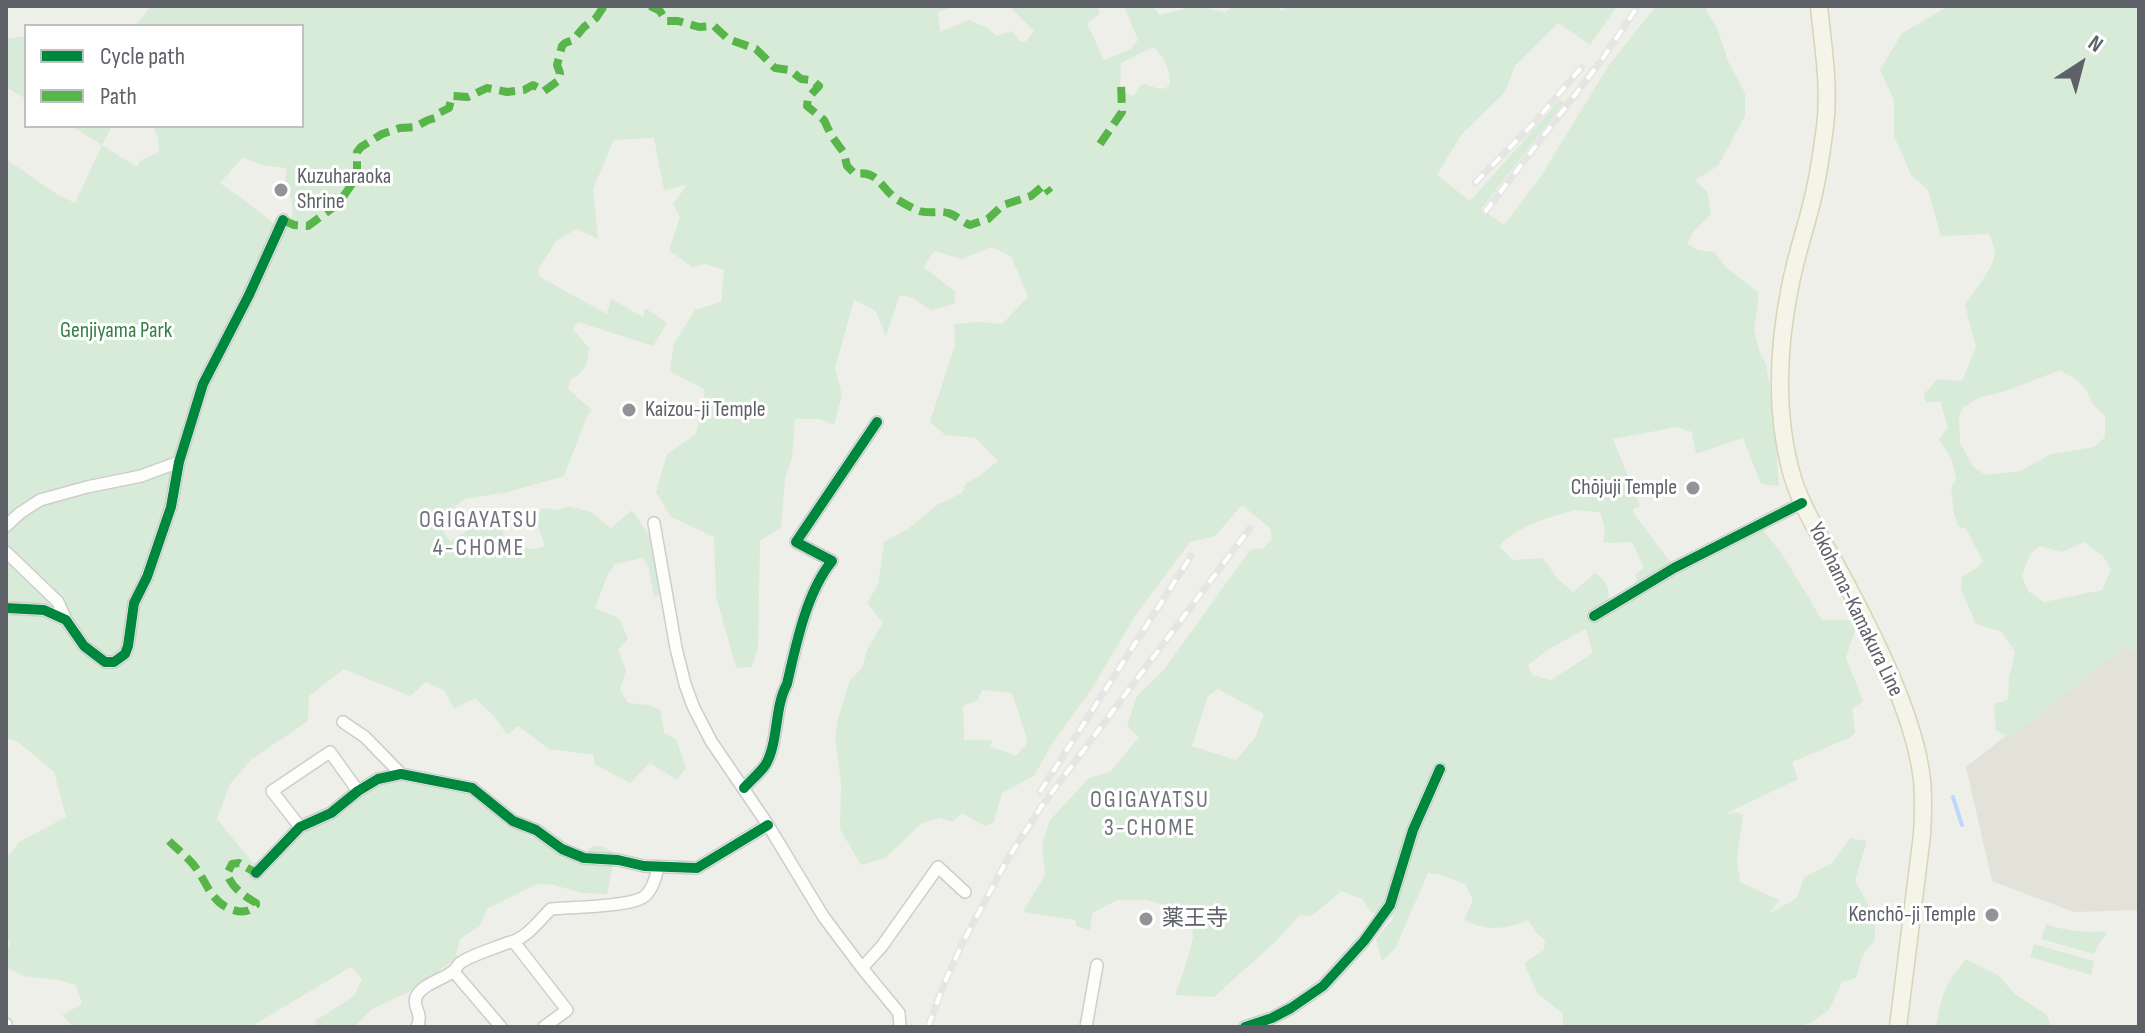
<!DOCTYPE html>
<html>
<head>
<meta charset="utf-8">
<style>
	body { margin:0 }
	#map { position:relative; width:2145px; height:1033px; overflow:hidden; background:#efefea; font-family:"Sofia Sans Condensed",sans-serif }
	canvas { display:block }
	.frame { position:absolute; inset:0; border:8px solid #5f6168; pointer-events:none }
	.legend { position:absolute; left:24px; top:24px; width:280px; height:104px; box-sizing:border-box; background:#fff; border:2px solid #bfc0c3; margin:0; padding:10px 14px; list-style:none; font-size:24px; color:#5f6168 }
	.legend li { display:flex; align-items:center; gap:16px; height:40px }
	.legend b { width:40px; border:2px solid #bfc0c3 }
	.north { position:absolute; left:2041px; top:24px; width:80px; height:80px; -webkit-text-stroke:6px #fff; paint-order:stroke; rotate:36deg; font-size:22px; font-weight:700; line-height:32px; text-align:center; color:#5f6168 }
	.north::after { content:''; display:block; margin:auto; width:28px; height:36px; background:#5f6168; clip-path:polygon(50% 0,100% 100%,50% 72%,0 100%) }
</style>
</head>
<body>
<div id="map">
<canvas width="2145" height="1033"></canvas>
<div class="frame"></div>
<ul class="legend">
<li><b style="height:10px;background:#00873e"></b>Cycle path</li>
<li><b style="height:10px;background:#58b549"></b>Path</li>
</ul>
<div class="north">N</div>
</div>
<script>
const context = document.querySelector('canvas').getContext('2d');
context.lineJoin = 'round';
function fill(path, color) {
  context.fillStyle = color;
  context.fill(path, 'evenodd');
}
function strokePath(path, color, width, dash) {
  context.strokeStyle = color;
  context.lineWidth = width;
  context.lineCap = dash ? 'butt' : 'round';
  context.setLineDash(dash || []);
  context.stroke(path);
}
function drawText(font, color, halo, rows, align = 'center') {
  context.font = font + ' "Sofia Sans Condensed","Noto Sans JP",sans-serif';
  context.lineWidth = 6;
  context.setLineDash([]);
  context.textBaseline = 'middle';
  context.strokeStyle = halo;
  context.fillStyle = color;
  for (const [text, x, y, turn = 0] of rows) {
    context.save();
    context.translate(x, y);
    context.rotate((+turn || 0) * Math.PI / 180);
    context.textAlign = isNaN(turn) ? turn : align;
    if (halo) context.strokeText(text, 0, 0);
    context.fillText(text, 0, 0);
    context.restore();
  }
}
fill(new Path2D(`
	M2123 644 2139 651V910L2074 912 1992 881 1966 767Z`), '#e2e2d9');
fill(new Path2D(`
	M151 6H957L938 12 940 32 969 20 988 28 997 36 1012 31 1021 42 1026 41 1034 31 1009 6H1097L1100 14 1087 23 1104 60 1131 49 1138 40 1124 6H1153L1159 15 1196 6 1225 12 1234 6H1278L1281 11 1289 6H1617L1590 45 1558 23 1515 66 1505 92 1461 135 1437 175 1470 201 1560 100 1564 103 1481 209 1504 225 1541 176 1609 65 1656 6H1704L1718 30 1728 61 1745 93V116L1718 166 1695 180 1707 191 1711 214 1694 231 1687 244 1698 250 1715 252 1726 267 1759 293 1754 330 1760 353 1766 364 1773 406 1779 486 1761 484 1743 438 1696 454 1692 432 1677 427 1613 439 1640 506 1633 509 1634 514 1668 559 1682 568 1762 529 1782 554 1822 620H1850L1855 630 1846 658 1863 701 1852 709 1855 733 1849 738 1792 762 1798 779 1723 815 1736 812 1743 815 1737 859 1740 882 1779 900 1769 914 1797 898 1804 877 1832 863 1850 838 1867 841 1855 880 1872 912 1875 927V939L1862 957 1856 978 1842 982 1829 1010 1811 1023 1792 1027H1563V1014L1537 993 1524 963 1544 950 1545 941 1536 932 1528 920C1506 930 1486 931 1464 920L1473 900 1465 884 1441 875 1428 873 1395 949 1382 961 1376 939 1394 917 1372 913 1362 899 1341 891 1312 916 1300 915 1275 942 1214 997 1175 995C1180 983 1191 950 1193 937 1193 927 1191 919 1186 911L1147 900H1117L1092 913 1090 930 1076 926 1075 920 1023 912 1045 875 1042 844 1050 820 1089 778 1110 772 1139 737 1127 726 1137 696 1163 671 1250 550 1264 548 1272 539 1270 528 1242 505 1215 536 1190 542 1135 616 1091 690 1052 744 1034 776 1002 793 994 822 985 826 962 813 952 822 940 818 922 823 885 858 861 865 840 829 841 783 835 737 838 719 850 680 862 668 867 650 883 623 867 603 878 585 884 542 908 529 937 505 962 493 966 483 978 477 998 461 976 438 945 435 930 422 955 345 954 324 980 322 1002 324 1028 297 1011 256 991 247 962 259 934 251 924 267 956 292 954 304 931 310 913 298 900 295 886 336 875 310 854 300 835 368 842 395 834 425 820 419H795L792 458 785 478 781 527 760 541 758 648 752 667 736 668 716 596 714 537 671 517 656 492 667 454 696 434 705 390 670 371 674 344 695 310 721 302 724 270 705 264 692 267 669 250 680 217 673 204 687 185 664 190 654 138 614 140 593 189 598 239 577 229 557 240 538 270 540 277 607 314 611 299 643 317 645 308 667 323 653 346 578 322 573 329 589 348C587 365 586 371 570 380L568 389 592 410 587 416 564 476 508 492 465 499 445 515 439 525 450 541 484 521 502 525 505 546 534 549 545 546 535 519 543 508 558 510 568 506 591 512 611 528 632 510 651 538 661 593 654 598 649 568 643 558 615 564 608 574 595 608 619 618 628 639 618 650 626 670 620 689 628 703 649 705 660 710 664 733 676 739 686 768 677 780 650 763 630 783 594 764V755L549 749 518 726 507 735 494 716 475 698 454 709 445 691 426 682 410 696 344 669 309 696 308 721 252 759 230 784 217 819 253 863 264 861 353 793 404 771 466 792 512 827 579 861 592 846H601L615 853 607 894 582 893 554 885 537 884 487 909 480 926 460 939 455 959 419 987 372 1009 354 1027H318L315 1021 354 996 362 979 351 967 250 1027H74L62 1015 82 1004 76 985 57 980 24 976 6 967V951L11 942 6 939V859L19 842 66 817 54 772 17 741 6 738V159L58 195 75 203 102 145 71 126H112L102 145 137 167 141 160 159 152 158 139 153 126H302V26H135ZM1153 47C1165 58 1169 68 1170 84 1163 93 1154 87 1145 84L1141 85 1134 96 1120 91 1121 63ZM243 157 261 165 286 168 285 189 291 197 293 214 283 231 247 202 220 183ZM1575 510 1600 512 1605 530 1603 542 1613 543 1632 542 1644 568 1635 574 1640 594 1608 610C1610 593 1610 582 1595 573L1573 592 1558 579 1543 558 1513 560 1499 546C1520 525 1547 518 1575 510ZM1586 629 1593 653 1551 680 1532 675 1528 665 1547 650ZM1218 689 1264 714 1255 738 1236 760 1192 746 1208 696ZM982 690 1012 693 1028 742 1016 756 989 746 993 740H964L963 706 978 700Z
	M1949 6H2139V653L2124 648 2023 728 2008 737 1996 730 1994 704 2008 700 2009 678 2015 652 2002 632 1976 624 1961 589 1962 577 1977 568 1983 561 1966 529 1958 526 1954 514 1951 487 1956 480 1952 460 1939 439 1948 428 1940 401 1926 403 1924 394 1938 379 1962 381 1976 347 1965 305C1973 292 1994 268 1995 253 1995 247 1991 240 1989 234L1941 236 1928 190 1911 175 1894 136V100L1880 70 1902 33ZM2060 370 2077 380 2087 391 2093 405 2105 416V437L2094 447 2051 454 2021 471 1985 475 1973 466 1960 443 1959 415 1964 407 1978 398 2006 391ZM2084 542 2103 556 2111 570 2102 590 2044 602 2028 591 2022 576 2030 554 2040 546 2062 552Z
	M26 36V99L6 87V39Z
	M2046 924C2065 931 2085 933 2105 931L2107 934 2101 941 2094 954 2041 939Z
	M2034 944 2094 961 2091 975 2030 957Z
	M1966 959 1998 975 2015 994 2047 1015 2051 1027H1936C1943 992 1943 987 1966 959Z`), '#d7ebd8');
strokePath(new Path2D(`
	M1953 797 1962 825`), '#bed6f9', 4);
const minor = new Path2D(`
	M654 523 676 648 685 684 693 706 711 741 768 825 823 916 862 968 899 1013 900 1027
	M6 526 20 513 40 500 87 487 141 476 179 462
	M6 552 58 602 66 620
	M6 608 44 610 66 620 84 646 105 662H114L125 654 128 646 134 603 147 577 171 507 179 462 203 384 249 295 283 220
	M1594 616 1674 568 1802 503
	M343 722 365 737 401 774
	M744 788C751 780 761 772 766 764 779 740 774 708 787 684 796 645 806 593 832 561L796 542 877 422
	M300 827 272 791 330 752 358 791
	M256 873 300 827 331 813 358 791 378 779 401 774 472 788 513 821 536 830 562 849 584 858 618 860 644 866 697 868 768 825
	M514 942 567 1010 544 1027
	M862 968 882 946 938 867 965 892
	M454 972 501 1027
	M6 1027V1024
	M417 1027C424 1013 412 1008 416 997 422 984 442 980 452 972 456 970 457 966 460 963 469 956 495 948 507 943 526 940 538 921 551 909 571 907 632 907 645 896 653 889 656 877 658 867
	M1086 1027 1097 965
	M1245 1027 1272 1018 1291 1008 1323 986 1364 941 1390 905 1413 830 1440 769`);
const primary = new Path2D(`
	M1819 6C1823 46 1830 87 1825 127 1822 149 1819 172 1814 193 1807 225 1796 255 1790 287 1778 347 1775 409 1790 468 1799 505 1822 538 1840 572 1871 630 1915 715 1922 780 1924 799 1923 817 1922 835L1898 1027`);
strokePath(minor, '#cccdcc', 14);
strokePath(primary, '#d7d4b7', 19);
strokePath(minor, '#fdfdfc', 11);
strokePath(primary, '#f4f4e9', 16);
const rail = new Path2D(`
	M1475 183 1534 123 1581 68
	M1485 212 1601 61 1638 6
	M1040 792 1191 556
	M928 1027 944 984 963 942 1007 860 1041 807 1250 528`);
strokePath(rail, '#e5e5e4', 7);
strokePath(rail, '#fff', 4, [12]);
strokePath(new Path2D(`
	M650 6 660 11 666 21H678L699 27 714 26 728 39 756 49 775 68 790 70 801 79 812 80 819 86 808 98 807 106 824 120 831 135 844 153 847 166 855 174C877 170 880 186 895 198 901 202 910 207 917 210 926 215 938 210 948 213 956 215 962 222 970 225L988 219 1003 205 1031 196 1044 185 1050 193
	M1100 144 1122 112 1121 82
	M283 220 294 225 308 226 338 204 357 177V152L361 147 382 134 400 128 415 127 428 120 435 118 439 113 449 108 452 96 468 97 487 88 507 92 524 90 533 85 544 91 558 81 560 73 557 65 562 46 565 43 573 40 584 27 596 18 604 6
	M169 841C176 848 185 855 192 863 207 880 209 902 233 910 243 913 249 912 256 905V903C243 895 233 889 227 874L232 864 239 863 256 873`), '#58b549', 8, [16, 8]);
strokePath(new Path2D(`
	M6 608 44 610 66 620 84 646 105 662H114L125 654 128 646 134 603 147 577 171 507 179 462 203 384 249 295 283 220
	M1594 616 1674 568 1802 503
	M744 788C751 780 761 772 766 764 779 740 774 708 787 684 796 645 806 593 832 561L796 542 877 422
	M256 873 300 827 331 813 358 791 378 779 401 774 472 788 513 821 536 830 562 849 584 858 618 860 644 866 697 868 768 825
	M1245 1027 1272 1018 1291 1008 1323 986 1364 941 1390 905 1413 830 1440 769`), '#00873e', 10);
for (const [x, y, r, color] of [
	[281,190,8,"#919396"],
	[629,410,8,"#919396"],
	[1693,488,8,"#919396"],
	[1992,915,8,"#919396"],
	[1146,919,8,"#919396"]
]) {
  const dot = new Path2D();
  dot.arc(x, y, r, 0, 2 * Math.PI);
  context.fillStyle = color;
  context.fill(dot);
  strokePath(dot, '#fff', 3);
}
drawText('22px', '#5f6168', '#fff', [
	["Kuzuharaoka",297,177],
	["Shrine",297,202],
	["Kaizou-ji Temple",645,410],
	["Chōjuji Temple",1677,488,"right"],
	["Kenchō-ji Temple",1976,915,"right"],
	["薬王寺",1162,919]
], 'left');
drawText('22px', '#328243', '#fff', [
	["Genjiyama Park",116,331]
]);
drawText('22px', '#5f6168', '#fff', [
	["Yokohama-Kamakura Line",1855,610,64]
]);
context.letterSpacing = '2px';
drawText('24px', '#70737a', '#fff', [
	["OGIGAYATSU",479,521],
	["4-CHOME",479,549],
	["OGIGAYATSU",1150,801],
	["3-CHOME",1150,829]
]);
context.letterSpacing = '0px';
</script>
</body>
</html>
